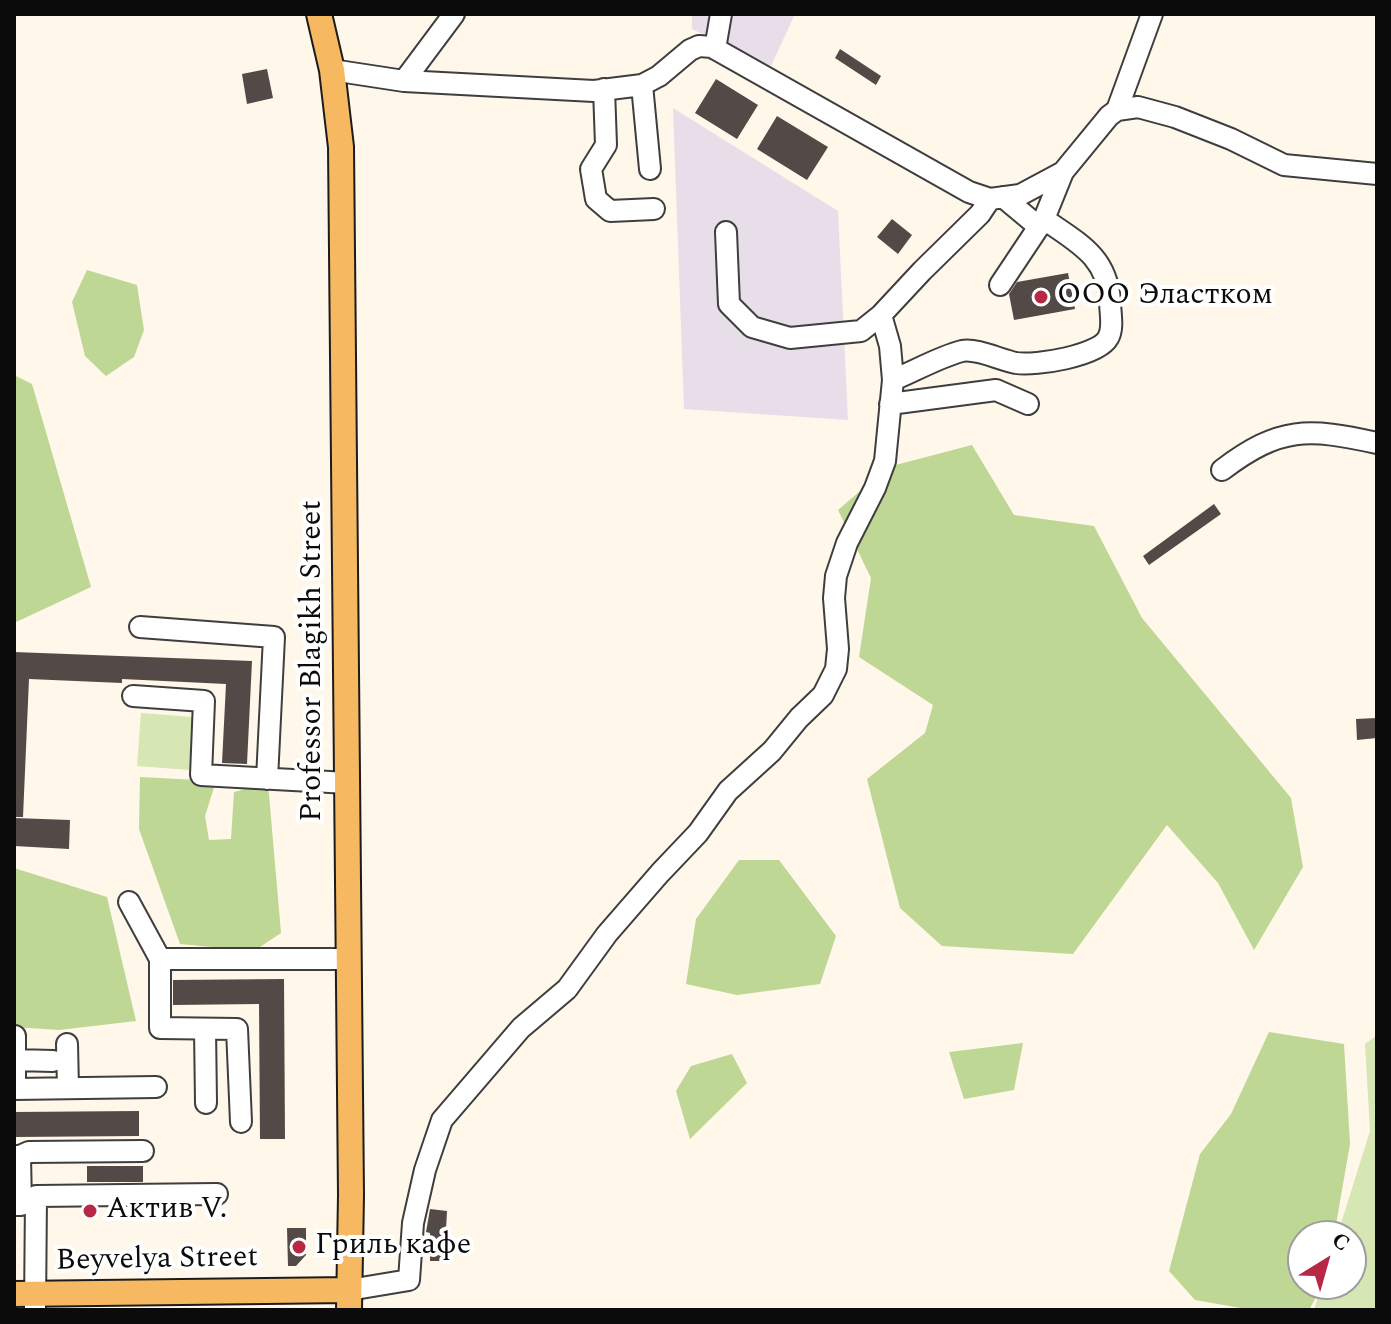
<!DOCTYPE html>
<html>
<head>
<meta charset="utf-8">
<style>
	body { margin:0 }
	#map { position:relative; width:1391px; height:1324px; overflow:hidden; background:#fff7e9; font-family:Spectral,serif }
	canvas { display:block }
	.frame { position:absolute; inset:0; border:16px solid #0b0b0b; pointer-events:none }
	.north { position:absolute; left:1287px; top:1220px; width:80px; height:80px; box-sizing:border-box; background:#fff; border:2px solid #9d9d9d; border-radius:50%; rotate:37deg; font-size:22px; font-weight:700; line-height:32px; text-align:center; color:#0b0b0b }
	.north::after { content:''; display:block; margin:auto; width:28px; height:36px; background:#b72746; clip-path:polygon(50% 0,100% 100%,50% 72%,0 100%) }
</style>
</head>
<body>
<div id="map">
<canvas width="1391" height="1324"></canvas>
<div class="frame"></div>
<div class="north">С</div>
</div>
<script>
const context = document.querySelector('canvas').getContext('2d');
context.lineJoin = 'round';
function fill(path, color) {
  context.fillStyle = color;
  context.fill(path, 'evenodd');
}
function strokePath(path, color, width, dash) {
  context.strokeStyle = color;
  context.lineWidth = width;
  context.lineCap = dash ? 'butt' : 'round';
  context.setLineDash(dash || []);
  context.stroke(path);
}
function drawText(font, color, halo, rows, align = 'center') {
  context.font = font + ' Spectral,serif';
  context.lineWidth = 8;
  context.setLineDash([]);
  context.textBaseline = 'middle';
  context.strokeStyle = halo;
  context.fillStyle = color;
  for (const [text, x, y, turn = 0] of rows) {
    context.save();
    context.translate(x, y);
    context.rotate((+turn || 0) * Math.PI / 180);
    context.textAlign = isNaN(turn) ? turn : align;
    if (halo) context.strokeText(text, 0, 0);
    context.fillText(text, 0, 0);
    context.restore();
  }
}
fill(new Path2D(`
	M692 14H795L771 66 692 29Z
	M673 108 838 211 848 420 684 409Z`), '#e7deea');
fill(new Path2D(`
	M141 713 193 717 189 770 137 766Z
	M1377 1035V1310H1314L1322 1284H1351V1236H1337L1370 1131 1365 1044Z`), '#d7e7b4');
fill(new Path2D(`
	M87 270 137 285 144 330 134 357 106 376 85 356 72 302Z
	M14 375 32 384 91 587 14 623Z
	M972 445 1014 515 1094 526 1142 618 1291 798 1303 867 1254 950 1218 883 1167 825 1073 954 942 946 900 908 867 779 925 733 933 705 859 657 871 578 838 510 888 467Z
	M140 777 216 781 205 816 209 840 231 839 234 792 268 783 281 933 254 951 180 944 139 829Z
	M739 860H779L836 936 820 984 737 995 686 984 696 919Z
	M14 868 107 897 136 1021 59 1030 14 1027Z
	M1269 1032 1344 1044 1350 1144 1334 1236H1303V1284H1323L1309 1310H1252L1195 1300 1169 1271 1200 1154 1231 1114Z
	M1023 1043 1014 1090 964 1099 949 1052Z
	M732 1054 747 1083 690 1139 676 1091 691 1066Z`), '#bed794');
fill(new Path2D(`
	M840 49 881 76 876 85 835 58Z
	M267 69 273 98 247 104 242 74Z
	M716 79 758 105 737 139 695 113Z
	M777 116 828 147 807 180 757 149Z
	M892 219 912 235 898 254 877 237Z
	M1068 273 1075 309 1014 320 1009 294 1017 282Z
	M1214 504 1221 514 1149 565 1143 556Z
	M14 652 252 661 247 764 222 763 226 684 122 679V683L29 679 23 817H14Z
	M1376 718 1377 738 1357 740 1356 719Z
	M14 818 70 820 69 849 14 846Z
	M284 979 285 1139H260L259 1004 173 1005V980Z
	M139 1111V1136L14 1137V1112Z
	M87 1166H143V1182H87Z
	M430 1209 447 1211 445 1249H447V1261H430V1233L426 1232Z
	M287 1228H306V1255L296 1266H288Z`), '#534a47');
const minor = new Path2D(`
	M715 49 721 14
	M332 70 404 81 594 91 642 85 659 76 690 50 699 46 712 47 969 192 990 199 1020 195 1063 172 1109 116 1117 110 1138 107 1175 117 1231 139 1284 165 1377 174
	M404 81 454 14
	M642 85 650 169
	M604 89 606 145 591 169 596 199 610 211 654 209
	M1117 110 1152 14
	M1003 197 1039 227
	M726 232 729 304 752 327 790 338 861 331 881 315 922 271 980 214 990 199
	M1000 285 1044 219 1063 172
	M893 380C915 371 939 357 962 351 977 348 1000 360 1016 363 1036 366 1098 356 1108 338 1114 328 1110 313 1110 301 1107 256 1078 243 1044 219
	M890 404 996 390 1028 404
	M1222 470C1280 426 1308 428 1377 443
	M140 627 274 637 267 779
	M133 696 204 701 201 775 348 783
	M129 902 160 959H349
	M160 959V1028L237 1029 241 1122
	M205 1029 206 1103
	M15 1036V1060
	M67 1044 68 1088
	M14 1089 156 1087
	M15 1089V1060L53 1061
	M14 1156H20L21 1205H14
	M20 1156 29 1152 143 1151
	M349 1290 409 1280 413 1223 425 1170 442 1120 521 1028 567 989 607 934 660 873 698 833 728 791 772 751 799 718 823 695 836 669 838 649 834 598 836 576 847 543 875 488 885 461 893 380 890 346 881 315
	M35 1310 36 1196 217 1194`);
const major = new Path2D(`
	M319 14 332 70 341 147 351 1195 349 1310
	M14 1294 349 1290`);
strokePath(minor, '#3e3e3e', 24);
strokePath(major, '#1c1c1c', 28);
strokePath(minor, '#fff', 20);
strokePath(major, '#f6b961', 24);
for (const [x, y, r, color] of [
	[1041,297,8,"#b72746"],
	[90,1211,8,"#b72746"],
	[299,1247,8,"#b72746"]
]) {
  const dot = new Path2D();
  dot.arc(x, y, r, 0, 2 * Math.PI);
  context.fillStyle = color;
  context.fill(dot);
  strokePath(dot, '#fff', 3);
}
drawText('30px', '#0b0b0b', '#fff', [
	["ООО Эластком",1057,297],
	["Актив V.",106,1211],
	["Гриль кафе",315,1247]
], 'left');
drawText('30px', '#0b0b0b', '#fff', [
	["Professor Blagikh Street",314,661,-90],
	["Beyvelya Street",157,1261,-1]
]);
</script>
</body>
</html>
